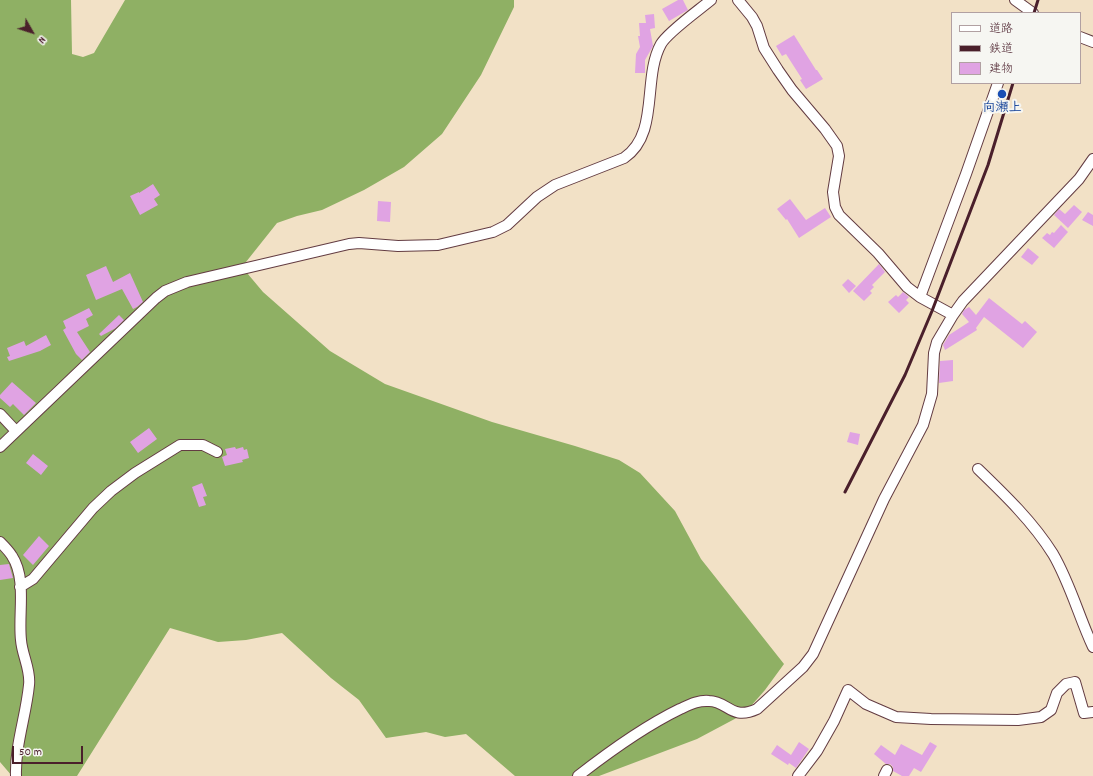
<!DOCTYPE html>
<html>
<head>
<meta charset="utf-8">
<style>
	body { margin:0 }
	#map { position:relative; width:1093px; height:776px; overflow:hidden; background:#f2e1c6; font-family:Dekko,"Klee One",sans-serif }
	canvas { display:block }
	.legend { position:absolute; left:951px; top:12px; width:130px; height:72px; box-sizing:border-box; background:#f6f6f2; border:1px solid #b1a0a2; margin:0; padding:5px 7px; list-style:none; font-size:12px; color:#4a1f2b }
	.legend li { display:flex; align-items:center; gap:8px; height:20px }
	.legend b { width:20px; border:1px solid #b1a0a2 }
	.north { position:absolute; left:12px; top:12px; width:40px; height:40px; -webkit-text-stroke:3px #f6f6f2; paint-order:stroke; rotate:129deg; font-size:11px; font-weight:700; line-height:16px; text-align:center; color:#4a1f2b }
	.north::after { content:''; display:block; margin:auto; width:14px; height:18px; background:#4a1f2b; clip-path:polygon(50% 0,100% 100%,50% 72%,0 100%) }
	.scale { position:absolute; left:12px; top:746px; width:71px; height:18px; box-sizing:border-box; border:2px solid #4a1f2b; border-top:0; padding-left:5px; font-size:12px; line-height:14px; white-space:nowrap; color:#4a1f2b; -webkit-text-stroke:3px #f6f6f2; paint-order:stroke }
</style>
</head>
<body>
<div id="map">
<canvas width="1093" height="776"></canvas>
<ul class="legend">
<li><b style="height:5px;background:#fff"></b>道路</li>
<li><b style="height:5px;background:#4a1f2b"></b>鉄道</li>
<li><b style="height:11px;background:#e0a3e3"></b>建物</li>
</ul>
<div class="north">N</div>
<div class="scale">50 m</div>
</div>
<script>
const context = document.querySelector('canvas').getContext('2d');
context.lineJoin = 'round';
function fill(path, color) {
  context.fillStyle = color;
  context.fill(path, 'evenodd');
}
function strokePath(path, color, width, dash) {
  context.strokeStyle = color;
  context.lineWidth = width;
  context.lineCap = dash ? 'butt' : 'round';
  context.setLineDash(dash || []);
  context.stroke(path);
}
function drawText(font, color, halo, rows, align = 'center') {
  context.font = font + ' Dekko,"Klee One",sans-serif';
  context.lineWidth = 4;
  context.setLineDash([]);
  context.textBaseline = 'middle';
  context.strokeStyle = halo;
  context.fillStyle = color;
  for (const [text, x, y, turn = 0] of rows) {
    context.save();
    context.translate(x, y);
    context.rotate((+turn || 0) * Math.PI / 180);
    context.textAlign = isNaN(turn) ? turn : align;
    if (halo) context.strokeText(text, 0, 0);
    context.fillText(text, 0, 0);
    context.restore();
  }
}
fill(new Path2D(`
	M0 0H71L72 54 83 57 94 53 125 0H514V7L481 75 442 134 404 167 364 190 322 210 297 216 277 223 242 267 263 292 330 351 385 384 492 422 575 446 619 460 640 473 675 511 701 559 784 664 765 690 744 714 697 739 599 776H515L466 734 445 737 426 732 386 738 359 700 331 678 282 633 246 640 218 642 170 628 77 776H12L0 762Z`), '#8fb064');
fill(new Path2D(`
	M678 0H683L688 10 669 21 662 9Z
	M654 14 655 28 650 29 653 46 645 60V73H635L636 54 640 47 638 36H640L639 23H646L645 15Z
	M794 35 816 70H817L823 79 806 89 800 80 802 79 786 54 782 56 776 46Z
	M153 184 160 195 154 199 158 205 140 215 130 196 139 192V193Z
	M790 199 806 220 825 208 831 217 799 238 787 219 786 220 777 209Z
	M378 201 391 202 390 222 377 221Z
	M1074 205 1082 212 1068 228 1054 215 1059 209 1065 214Z
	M1088 212 1093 215V226L1082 220Z
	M1061 225 1068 232 1054 248 1042 238 1047 233 1050 235 1052 232 1054 233Z
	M1028 248 1039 257 1032 265 1021 257Z
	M879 264 885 272 872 285 874 287 870 291 872 293 864 301 853 291Z
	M106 266 113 282 130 273 143 302 137 307 133 309 122 289 96 300 86 275Z
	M848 279 856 286 849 293 842 285Z
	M903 292 909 297 906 300 909 303 899 313 888 302 896 295 898 297Z
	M989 298 1022 324 1025 321 1037 332 1023 348 984 317 976 328 977 330 945 350 943 345 949 335 969 322 962 314 964 310 969 307 976 315Z
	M89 308 93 315 86 319 89 326 77 332 90 352 82 360 76 354 63 330 66 328 63 321Z
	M119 315 124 320 116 328 101 336 99 334Z
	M46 335 51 345 40 351 9 361 7 357 10 356 7 348 24 341 26 346Z
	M953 360V381L939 383 940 361Z
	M12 382 36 403 24 415 13 404 10 407 0 398V395Z
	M149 428 157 439 138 453 130 442Z
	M850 432 860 434 858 445 847 442Z
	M235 447 236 449 243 447 244 450 247 449 249 458 242 460 243 462 225 466 222 457 227 455 225 449Z
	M33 454 48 466 41 475 26 463Z
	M202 483 207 496 203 497 206 505 199 507 192 487Z
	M39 536 49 546 33 565 23 555Z
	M9 564 13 578 0 580V565Z
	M799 742 809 749 796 768 789 763 788 765 771 754 777 745 791 755Z
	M930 742 937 746 921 772 914 768 909 776H902L893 771V767L890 764H886L874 754 881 745 895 755 901 744 922 755Z`), '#e0a3e3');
const street = new Path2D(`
	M738 0 752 17 757 26 764 48 778 70 792 90 825 129 837 146 839 156 833 192 835 207 839 215 878 253 907 287 920 297 953 315
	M1015 0 1033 13
	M1080 37 1093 42
	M920 297 966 174 998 83
	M0 414 16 431
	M0 447 156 298 165 291 187 282 349 244 359 243 398 246 438 245 493 232 507 225 537 197 555 185 624 158C660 134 642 78 661 44 668 32 699 10 711 0
	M978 469C1005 495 1033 522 1053 554 1070 583 1079 617 1093 647
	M0 542C4 546 9 551 12 556 27 579 18 614 21 640 22 655 31 670 29 685 26 716 15 745 16 776
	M20 587 33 579 93 508 111 491 135 473 180 445H203L217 452
	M578 776C610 751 643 727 680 709 689 705 698 700 709 701 728 701 731 721 757 709L803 667 813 654 884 499 923 425 932 394 934 353 937 342 953 315 963 301 1079 179 1093 159
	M798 776 817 751 834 721 848 690 866 704 896 717 931 719 1018 720 1041 717 1051 710 1057 693 1066 684 1075 682 1084 713 1093 712
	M884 776 887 770`);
strokePath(street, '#633c42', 12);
strokePath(street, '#fff', 10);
strokePath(new Path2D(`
	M1034 13 1038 0
	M845 492 905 375 932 311 988 165 1013 83`), '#4a1f2b', 3);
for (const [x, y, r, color] of [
	[1002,94,5,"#1a4fb4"]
]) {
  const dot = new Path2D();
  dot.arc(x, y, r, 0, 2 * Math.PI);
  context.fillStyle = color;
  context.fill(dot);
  strokePath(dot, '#f6f6f2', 1.5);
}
drawText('bold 13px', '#164399', '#f6f6f2', [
	["向瀬上",1002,109]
]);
</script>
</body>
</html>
